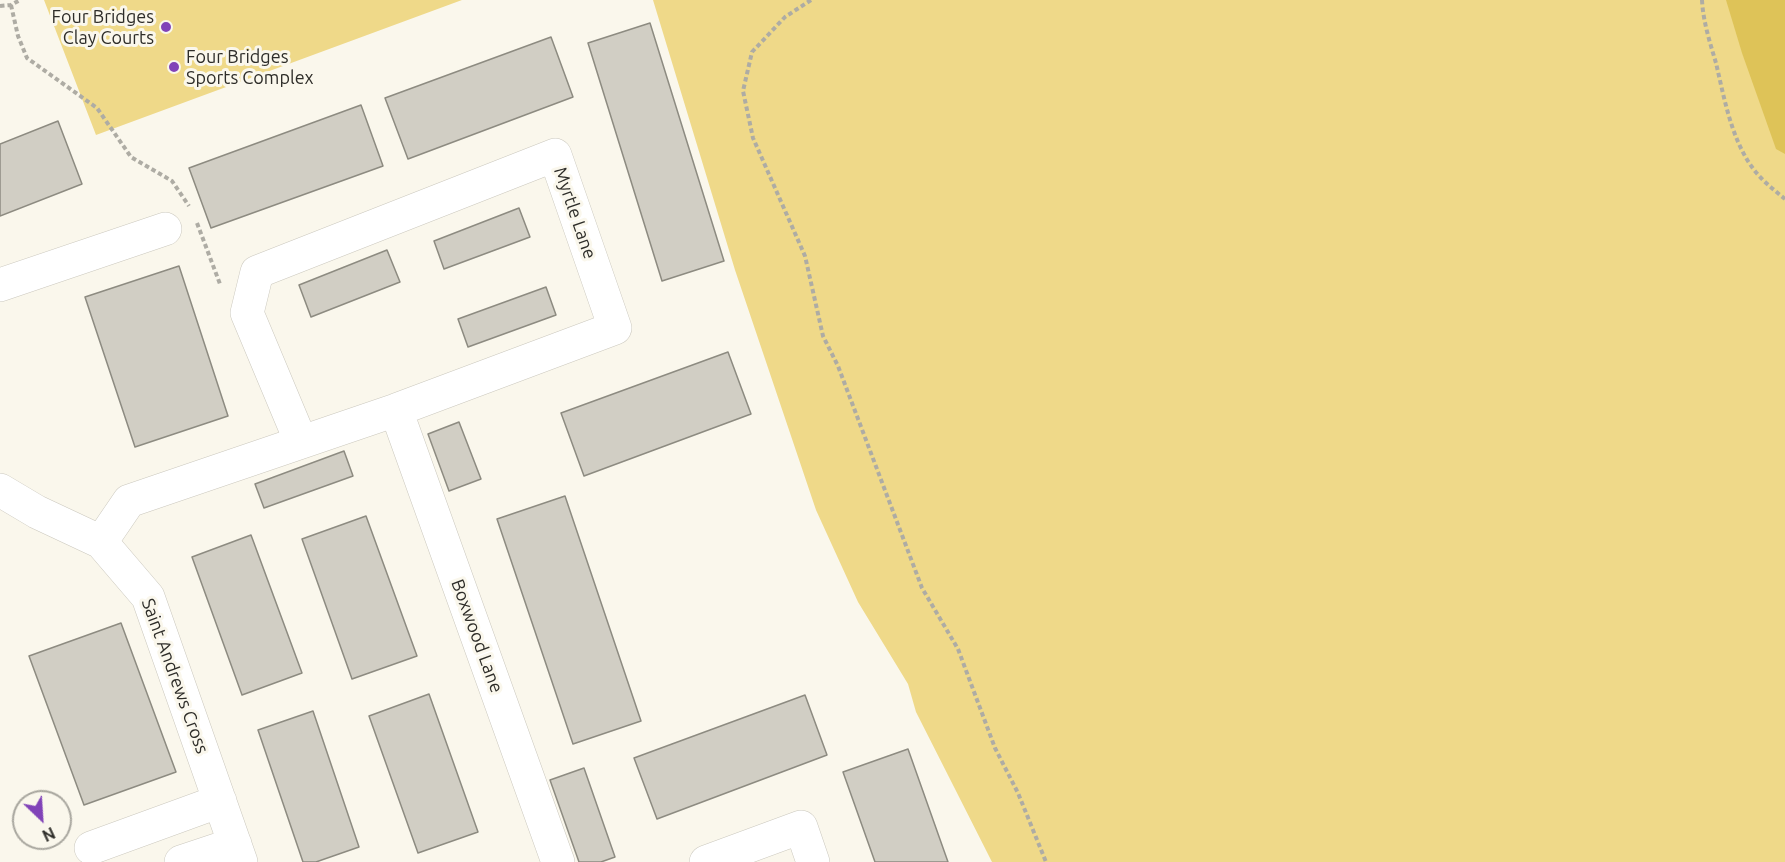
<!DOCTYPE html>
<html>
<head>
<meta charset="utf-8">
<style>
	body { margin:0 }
	#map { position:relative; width:1785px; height:862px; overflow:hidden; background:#faf7ec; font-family:Ubuntu,sans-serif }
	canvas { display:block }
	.north { position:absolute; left:12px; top:790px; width:60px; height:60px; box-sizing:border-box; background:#faf7ec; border:2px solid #a8a69e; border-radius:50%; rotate:155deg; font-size:16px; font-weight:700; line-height:24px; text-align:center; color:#2e2d29 }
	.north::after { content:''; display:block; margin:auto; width:21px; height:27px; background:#8143b8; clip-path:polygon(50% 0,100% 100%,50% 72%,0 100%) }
</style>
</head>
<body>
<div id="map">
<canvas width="1785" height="862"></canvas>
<div class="north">N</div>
</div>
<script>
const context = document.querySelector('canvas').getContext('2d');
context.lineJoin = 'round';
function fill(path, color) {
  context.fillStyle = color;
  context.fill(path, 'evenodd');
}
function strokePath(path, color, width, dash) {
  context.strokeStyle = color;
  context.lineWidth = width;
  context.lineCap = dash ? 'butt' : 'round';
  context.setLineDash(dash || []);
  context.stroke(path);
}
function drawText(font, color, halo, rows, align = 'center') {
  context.font = font + ' Ubuntu,sans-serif';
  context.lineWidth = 6;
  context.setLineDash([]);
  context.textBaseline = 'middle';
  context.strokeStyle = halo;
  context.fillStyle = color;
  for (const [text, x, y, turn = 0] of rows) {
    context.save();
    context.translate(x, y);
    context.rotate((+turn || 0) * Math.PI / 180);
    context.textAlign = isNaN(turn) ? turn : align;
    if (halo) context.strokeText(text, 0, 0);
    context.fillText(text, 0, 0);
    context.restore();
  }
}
fill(new Path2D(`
	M44 0H462L96 135Z
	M653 0H1785V862H992L916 712 908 684 858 602 816 510 735 270Z`), '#efd989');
fill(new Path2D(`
	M1726 0H1785V154L1776 149 1742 53Z`), '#dec358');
const building = new Path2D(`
	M650 23 724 261 662 281 588 43Z
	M551 37 573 97 408 159 385 98Z
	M361 105 383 166 211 228 189 168Z
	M58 121 82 184 0 216V144Z
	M519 208 530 237 444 269 434 241Z
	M387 250 400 282 311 317 299 285Z
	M179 266 228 416 135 447 85 297Z
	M546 287 556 315 468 347 458 319Z
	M728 352 751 414 584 476 561 413Z
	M459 422 481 479 449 491 428 434Z
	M344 451 353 476 264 508 255 484Z
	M565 496 641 721 573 744 497 519Z
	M366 516 417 656 352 679 302 539Z
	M251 535 302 673 242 695 192 557Z
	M121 623 176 772 84 805 29 656Z
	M429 694 478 832 418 853 369 716Z
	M805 695 827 755 657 819 634 758Z
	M313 711 359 847 316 862H303L258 730Z
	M908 749 948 862H875L843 772Z
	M584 768 615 857 601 862H579L550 780Z`);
fill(building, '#d1cec4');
strokePath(building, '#8d8b81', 1.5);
const minor = new Path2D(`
	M0 285 165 229
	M396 410 558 862
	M0 490 37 512 101 542 148 597 241 862
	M101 542 129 501 396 410 615 328 555 155 257 272 247 313 301 442
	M91 848 220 801
	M181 862 235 844
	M706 862 801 827 813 862`);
strokePath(minor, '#cbc8be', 34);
strokePath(new Path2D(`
	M811 0 785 17 752 52 743 91 753 138 805 256 823 336 838 366 922 588 958 649 995 748 1018 793 1046 862
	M1702 0C1703 21 1710 43 1716 63 1724 97 1731 138 1752 167 1761 180 1773 189 1785 199
	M11 5 18 36 27 58 97 108 131 157 172 181 189 206
	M0 6 11 5 20 0
	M197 223 220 284 222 285`), '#aeaca4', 4, [4.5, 3]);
strokePath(minor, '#fff', 33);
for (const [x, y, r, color] of [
	[166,27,6,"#8143b8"],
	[174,67,6,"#8143b8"]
]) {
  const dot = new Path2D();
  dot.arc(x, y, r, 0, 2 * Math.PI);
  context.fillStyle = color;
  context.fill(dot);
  strokePath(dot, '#faf7ec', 2);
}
drawText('18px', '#2e2d29', '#faf7ec', [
	["Four Bridges",154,17],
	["Clay Courts",154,38],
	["Four Bridges",186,57,"left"],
	["Sports Complex",186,78,"left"]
], 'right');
drawText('18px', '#2e2d29', '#faf7ec', [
	["Myrtle Lane",575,213,71],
	["Boxwood Lane",477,636,70],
	["Saint Andrews Cross",175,676,70]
]);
</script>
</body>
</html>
